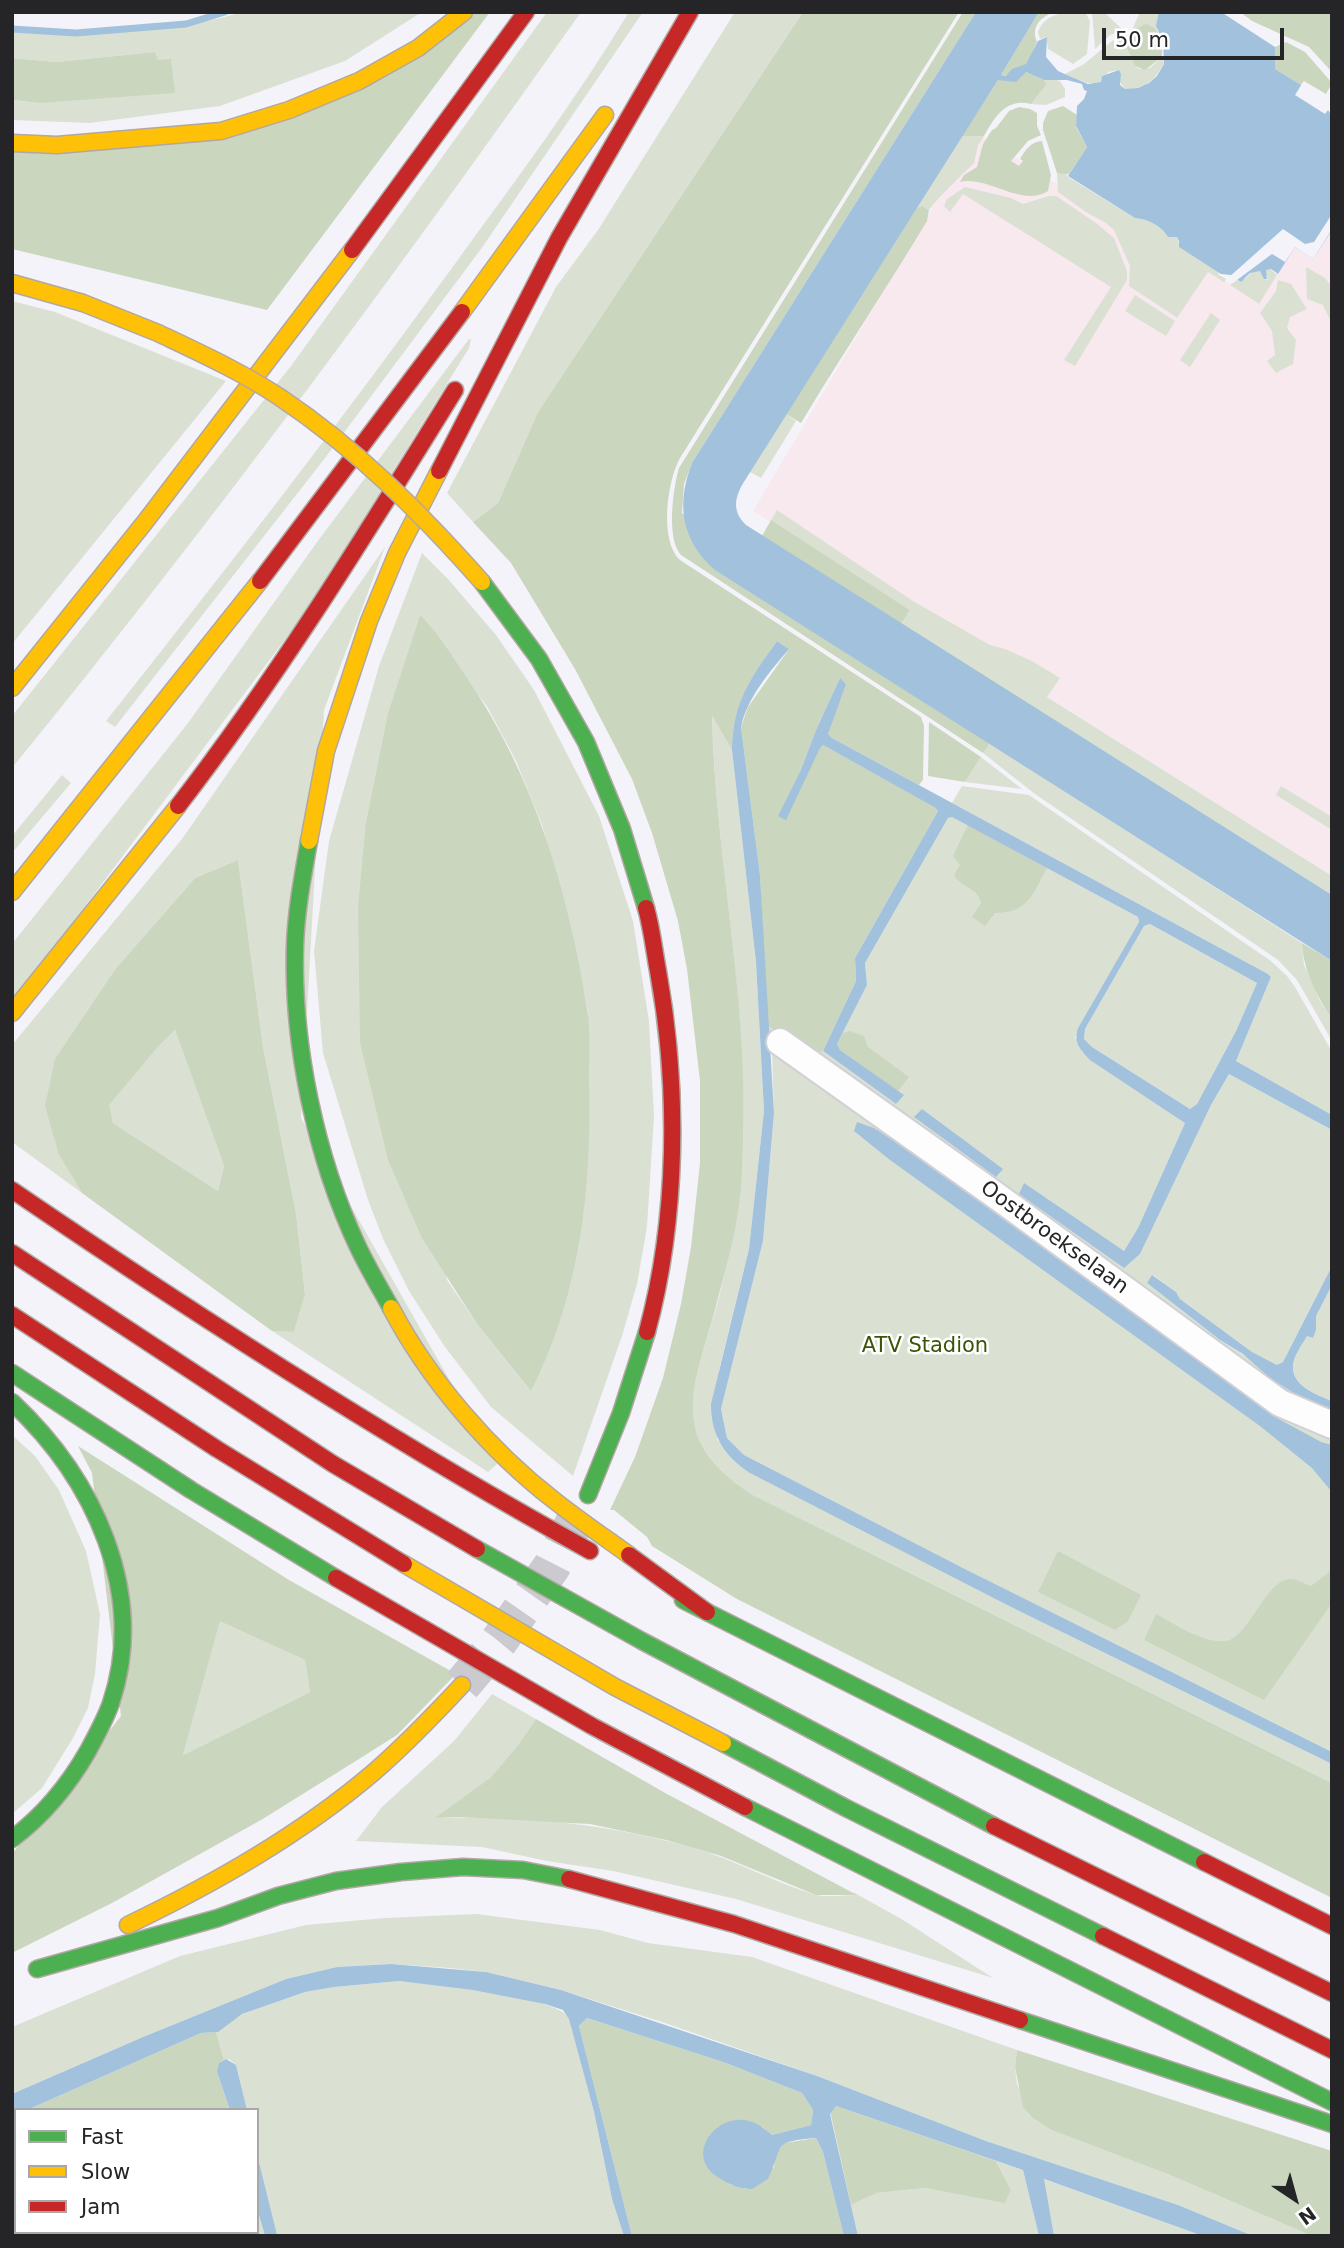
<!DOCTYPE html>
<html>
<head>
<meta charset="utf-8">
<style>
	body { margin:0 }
	#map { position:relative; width:1344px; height:2248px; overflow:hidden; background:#f4f3f9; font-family:"DejaVu Sans",sans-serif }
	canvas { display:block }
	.frame { position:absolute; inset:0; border:14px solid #252528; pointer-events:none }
	.legend { position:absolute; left:14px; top:2108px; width:245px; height:126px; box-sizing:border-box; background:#fff; border:2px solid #a8a8a9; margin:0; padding:9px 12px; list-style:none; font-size:21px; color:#252528 }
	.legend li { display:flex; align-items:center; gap:14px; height:35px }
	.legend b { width:35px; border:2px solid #a8a8a9 }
	.north { position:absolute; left:1260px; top:2164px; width:70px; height:70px; -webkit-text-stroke:5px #fff; paint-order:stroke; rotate:144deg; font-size:19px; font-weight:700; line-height:28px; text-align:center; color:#252528 }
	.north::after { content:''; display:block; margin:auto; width:24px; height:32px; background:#252528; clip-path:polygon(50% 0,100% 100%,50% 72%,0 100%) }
	.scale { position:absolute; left:1102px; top:28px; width:182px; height:32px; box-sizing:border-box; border:4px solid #252528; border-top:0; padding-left:9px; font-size:21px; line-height:24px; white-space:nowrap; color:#252528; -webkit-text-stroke:5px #fff; paint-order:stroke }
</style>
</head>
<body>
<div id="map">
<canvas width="1344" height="2248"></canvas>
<div class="frame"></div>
<ul class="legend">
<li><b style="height:9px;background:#4caf50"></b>Fast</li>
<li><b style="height:9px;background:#ffc107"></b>Slow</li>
<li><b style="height:9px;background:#c62828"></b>Jam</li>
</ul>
<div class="north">N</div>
<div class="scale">50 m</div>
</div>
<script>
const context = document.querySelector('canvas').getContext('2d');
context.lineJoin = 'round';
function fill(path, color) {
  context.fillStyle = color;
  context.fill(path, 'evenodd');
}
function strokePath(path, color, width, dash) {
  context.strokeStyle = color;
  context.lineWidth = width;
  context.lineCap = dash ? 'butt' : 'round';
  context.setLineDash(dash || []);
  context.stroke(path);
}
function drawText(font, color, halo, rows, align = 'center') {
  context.font = font + ' "DejaVu Sans",sans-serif';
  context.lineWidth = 5;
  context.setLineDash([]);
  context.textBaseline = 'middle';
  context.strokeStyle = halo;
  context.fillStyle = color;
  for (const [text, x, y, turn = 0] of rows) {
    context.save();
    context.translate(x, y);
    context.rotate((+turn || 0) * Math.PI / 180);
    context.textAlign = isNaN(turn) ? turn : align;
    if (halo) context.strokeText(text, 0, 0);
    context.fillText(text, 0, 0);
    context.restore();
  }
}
fill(new Path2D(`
	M981 136 1057 184 1211 271 1258 304 1295 247 1313 259 1332 230V876L753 511 936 202Z`), '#f8e9ef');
fill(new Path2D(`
	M243 12H422L345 61 220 106 90 123 12 120V100L39 103 158 60 155 52 56 62 12 58V32C88 33 169 34 243 12Z
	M547 12H581C399 270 212 523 12 768V716L291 366Z
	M629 12H643L481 249 325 458 115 727 106 721C226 570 344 417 457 261 516 180 577 98 629 12Z
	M735 12H803L538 412 498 503 473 522 447 493 556 287 598 230Z
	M1085 12 1090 21 1087 54 1073 64 1048 49 1046 37 1040 39 1038 32C1045 12 1067 12 1085 12Z
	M1092 12H1104L1123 30 1110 35 1095 49Z
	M1140 12H1159L1157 30 1150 25 1135 30 1125 44 1135 66 1139 69 1150 68 1162 57 1164 63C1155 81 1145 89 1125 89L1120 82 1121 74 1119 70 1108 72 1106 75H1103L1101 82C1086 86 1079 79 1065 74L1084 64 1112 41 1131 32Z
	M1053 79 1060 81 1065 89V97L1046 105 1031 104 1045 86 1044 80Z
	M962 136H984L978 145 974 163C958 179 943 192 929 210L922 206 917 208Z
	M1057 173H1066L1068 177 1135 218C1148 219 1162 225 1168 236L1177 237 1180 247 1218 271 1219 275 1226 279 1224 282 1208 272 1177 318 1173 315 1129 286 1130 266 1114 230 1106 223 1086 212 1058 192Z
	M965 187 1011 198 1023 204 1049 196H1056L1096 223 1114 238 1127 271V280L1075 366 1064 360 1111 287 963 194 950 212 944 206 947 199Z
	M1306 267 1325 278 1332 287V324L1323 305 1307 299Z
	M1269 268 1277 275 1259 304 1230 285 1236 280 1245 279 1252 272 1260 271 1266 280 1268 279 1265 271Z
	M1278 280 1291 284 1307 309 1290 317 1287 328 1296 340 1293 364 1276 373 1267 361 1275 355 1272 331 1260 313 1276 291Z
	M1135 295 1175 321 1166 336 1125 311Z
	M12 301 55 312 226 381 12 644Z
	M1211 313 1220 320 1190 367 1180 360Z
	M469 339H471L469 348 310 606 12 1004V944L188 723 320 538Z
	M786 414 796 421 761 478 750 472Z
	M777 510 913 601 990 645 1005 649 1032 661 1060 678 1047 697 1332 876V895L901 624 910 610 771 520Z
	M385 547 324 710 301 1118 497 1464 488 1472 272 1331 294 1332 305 1293 296 1213 263 1047 238 860 195 878 117 967 59 1155 82 1193 12 1142V1045L182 839Z
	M422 553 448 579 496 635 534 690 599 816 633 921 649 1021 654 1116 647 1227 637 1284 622 1336 573 1476 491 1407 445 1347 409 1291 384 1241 368 1200 323 1053 314 951 329 841 379 666ZM420 615 488 708 516 761 542 825 569 918 588 1012 531 1391 477 1324 447 1280 366 821 388 714Z
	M712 713 732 750 756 962 764 1111 749 1249 719 1370 717 1440 908 1553 1017 1610 1332 1764V1783L751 1494C711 1466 686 1441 694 1390 699 1359 711 1328 719 1297 732 1244 741 1196 743 1141 748 997 715 856 712 713Z
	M990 743 1302 943 1304 965 1319 999 1332 1019V1041L1297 980 1278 960 1035 794 983 753Z
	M981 757 1022 789 965 782Z
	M62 775 71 783 12 853V836Z
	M962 786 1029 795 1271 961 1287 976 1295 987 1332 1052V1115L1236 1061 1271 977 1268 974 952 803Z
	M1281 786 1332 817V830L1276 795Z
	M952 817 1138 917 1139 922 1078 1028 1075 1038 1185 1123 1138 1228 1124 1251 1099 1236 1123 1268 1140 1254 1211 1105 1229 1074 1332 1130V1266L1283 1362 1277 1365 1252 1352 1180 1299 1176 1292 1153 1275 1147 1283 1220 1340 1332 1411V1752L961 1567 744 1455 727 1438 721 1409 763 1241 774 1113 772 1051 767 1025 812 1057 823 1051 896 1104 903 1095 840 1050 837 1044 867 985 865 963 948 818Z
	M1150 924 1257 983 1236 1031 1197 1104 1190 1109 1092 1047 1084 1039 1085 1029 1144 926Z
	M175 1030 224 1166 218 1191 113 1123 108 1105 157 1048Z
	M1332 1285V1401C1316 1394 1287 1384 1294 1360 1297 1352 1303 1343 1307 1335L1313 1338 1316 1330V1316Z
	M12 1435 35 1456 59 1490 86 1551 100 1614 95 1674 88 1708 73 1738 42 1788 12 1814Z
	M220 1620 305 1660 310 1692 183 1755Z
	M492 1694 536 1719 518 1745 491 1777 436 1818C523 1815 611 1824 694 1848 735 1860 773 1882 813 1894 826 1898 843 1895 856 1895L853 1892 903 1920 993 1978 736 1899 613 1871 547 1861 482 1847 356 1841 382 1807 454 1741Z
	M476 1914 600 1930 648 1943 752 1957 1017 2050 1015 2067 1017 2084 1033 2118 1051 2130 1170 2175 1312 2236H1253L1178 2205 986 2141 817 2076 665 2023 561 1990 486 1972 449 1968 391 1964 337 1967 286 1979 143 2037 12 2094V2027L180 1956 306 1925 385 1918Z
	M399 1981C429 1985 556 1995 569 2018L594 2112 612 2199 624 2236H277L257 2154V2110H247L236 2065 229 2059 224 2060 216 2032 242 2014 305 1992 334 1987Z
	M996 2161 1023 2170 1039 2236H858L851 2205 877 2193 925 2188 1005 2202 1011 2190Z
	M1043 2179 1203 2236H1054Z
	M257 2208 265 2236H47L46 2232H257Z`), '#dae1d3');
fill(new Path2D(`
	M476 12H490L267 310 12 249V147L229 137Z
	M803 12H959L680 458C667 481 659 541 680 560L921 717 924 726 923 780 919 785 832 738 828 734 840 678 816 730 800 772 823 745 937 808 938 811 860 949 855 958 856 981 823 1051 812 1057 767 1025 760 875 741 727 748 707 789 649 777 641C752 676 732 705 732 750L712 715C715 857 749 998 743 1142 742 1163 742 1184 739 1205 735 1236 726 1268 718 1298 711 1328 699 1359 694 1390 687 1442 711 1466 751 1494L1332 1783V1898L737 1599 652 1546 647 1537 614 1510H610L635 1457 663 1378 681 1304 691 1247 700 1163V1081L687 969 678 921 652 833 632 779 575 669 511 563 473 522 498 503 538 412Z
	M963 12H976L692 463 684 484 682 513 841 649 990 743 983 753 681 555C666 539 673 488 679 468Z
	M1039 12H1053C1039 19 1031 27 1037 42 1033 49 1031 58 1026 64 1020 70 1012 69 1007 76L1001 75Z
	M1240 12H1327L1332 15V72L1309 47 1252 21Z
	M1145 24C1162 27 1163 43 1162 57L1145 70 1135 66 1125 44 1135 30Z
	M1286 42 1305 52 1332 83 1326 94 1304 81 1301 85 1275 69V47Z
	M155 52 158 60 171 59 175 93 39 103 12 100V58L56 62Z
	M1026 72 1044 80 1046 85 1031 104C1006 98 995 117 984 136H962L998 80 1021 75Z
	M1063 106 1077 115 1076 127 1087 147 1069 174 1057 173 1043 130V123L1048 111Z
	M1019 107 1030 109 1037 113V126L1041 135 1028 141 1011 161 1019 166 1023 161 1020 159C1025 150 1032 141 1042 141L1051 175 1048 191C1021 208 988 175 960 182L964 175 977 167 983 144 992 130 996 128 1009 111Z
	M922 206 929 210 927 221C886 289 842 355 801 423L786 414 917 208Z
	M771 520 910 610 901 624 762 536Z
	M420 615C439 634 452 656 467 678 534 776 569 893 587 1009 591 1031 589 1055 589 1078 592 1187 581 1292 531 1391L477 1324 422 1238 388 1160 360 1042 358 907 366 821 388 713Z
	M929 722 981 757 965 782 928 776Z
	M968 825 1047 868C1033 893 1029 913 995 913L985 926 972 917 981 903C978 887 961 888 954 875L960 865 953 856Z
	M238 860 263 1047 296 1213 305 1294 294 1332 272 1331 82 1193 59 1155 45 1106 55 1059 117 967 195 878ZM175 1030 224 1166 218 1191 113 1123 109 1105 157 1048Z
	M1302 943 1332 961V1019C1316 994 1304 973 1302 943Z
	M850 1031 864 1036 868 1047 909 1077 898 1091 840 1050 837 1044 843 1033Z
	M78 1446 289 1580 456 1674 397 1735 359 1759 261 1820 112 1903 12 1953V1854L121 1716 92 1473ZM220 1621 305 1660 310 1692 183 1755Z
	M1058 1551 1141 1595 1128 1621 1115 1630 1038 1592Z
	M1332 1570V1603L1264 1700 1144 1640 1156 1614C1175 1624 1204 1644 1226 1641 1250 1637 1266 1578 1291 1579 1297 1579 1305 1584 1311 1586Z
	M536 1719 667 1794 857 1895H816L721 1856 666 1840 590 1824 459 1817 435 1818 491 1777 518 1745Z
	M587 2018 726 2063 802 2093 813 2110 811 2125 772 2135 762 2127 729 2184 746 2189 774 2167 775 2155 784 2143 816 2138 823 2152 844 2236H632L579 2026Z
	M216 2032 224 2060 220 2062 217 2072 230 2110H27L201 2033Z
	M1017 2050 1332 2151V2236H1312L1170 2175 1051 2130 1033 2118 1023 2107 1015 2067Z
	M836 2106 996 2161 1011 2190 1005 2203 925 2188 877 2193 851 2205 830 2111Z`), '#cbd6be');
fill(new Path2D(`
	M976 12H1039L1001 75 1006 76 1012 69 1026 64 1038 41 1047 37 1046 57 1058 71 1088 84 1101 82 1102 76 1119 70 1121 74 1120 85 1125 89 1138 88 1149 83 1157 76 1164 64 1163 41 1156 26 1159 12H1221L1275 47V69L1332 104V230L1313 259 1295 247 1278 274 1271 269 1266 270 1267 279H1264L1260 271 1250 273 1241 282 1231 275 1221 274 1179 247V241L1177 237H1168C1162 226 1148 219 1135 218L1068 176 1087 147 1076 126 1077 106 1084 99 1087 91 1084 90 1082 84 1067 80H1044L1026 72 1016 82 998 80 742 485C734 500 733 512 746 525L1332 895V961L715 570C681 540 676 504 692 463Z
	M777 641 789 649C770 671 747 698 741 727L760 875 774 1113 763 1241 721 1409 727 1438 744 1455 961 1567 1332 1752V1764L1017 1610 750 1473C724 1456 711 1435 711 1404L749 1249 764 1111 756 962 732 750C732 704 751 677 777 641Z
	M840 678 846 684 828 734 832 738 1268 974 1271 977 1236 1061 1332 1115V1130L1229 1074 1211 1105 1140 1254 1124 1268 1019 1194 1024 1183 1124 1251 1138 1228 1185 1123 1090 1060C1080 1049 1073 1042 1078 1028L1139 922 1138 917 952 817 948 818 865 963 867 985 837 1044 840 1050 904 1095 896 1104 823 1051 856 981 855 958 938 811 936 808 823 745 819 750 786 820 778 816 800 772 816 730ZM1150 924 1257 983 1236 1031 1197 1104 1190 1109 1092 1047 1084 1039 1085 1029 1144 926Z
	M922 1109 1003 1169 996 1177 914 1117Z
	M857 1122 874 1128 899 1144 1071 1265 1277 1418 1321 1442 1332 1445V1492L1312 1468 1260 1426 890 1160 854 1131Z
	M1332 1266V1285L1316 1316V1330L1313 1338 1307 1336C1303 1343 1296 1353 1294 1360 1287 1384 1315 1394 1332 1401V1411L1312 1404 1271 1379 1243 1354 1220 1340 1147 1283 1152 1275 1176 1292 1180 1299 1252 1352 1277 1365 1283 1362Z
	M391 1964 486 1972 561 1990 817 2076 986 2141 1178 2205 1253 2236H1203L1044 2179 1054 2236H1039L1023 2170 836 2106 830 2114 858 2236H844L823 2152 816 2138C770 2142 785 2144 768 2179L752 2189C740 2189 730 2185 721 2179 682 2158 715 2112 749 2121 758 2123 766 2130 772 2135L811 2125 813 2110 802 2093 726 2063 587 2018 579 2026 632 2236H624L612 2199 594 2112 569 2019 563 2010 545 2004 473 1990 399 1981 334 1987 305 1992 242 2014 218 2032 201 2033 27 2110H16V2150L12 2134V2094L143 2037 286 1979 337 1967Z
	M226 2059 236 2065 247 2110H230L217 2072 219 2063Z
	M257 2154 276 2231 277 2236H265L257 2208Z`), '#a1c1dc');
fill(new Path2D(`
	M1303 82 1332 100V116L1328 110 1325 114 1295 95Z
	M1332 214V229L1313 259 1295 247 1285 262 1272 254 1233 283 1228 278 1283 229 1305 244 1314 242Z`), '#f4f3f9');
strokePath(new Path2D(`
	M12 29 76 33 186 24 225 12`), '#a1c1dc', 7);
strokePath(new Path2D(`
	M462 1685 499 1641 552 1566 582 1507`), '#cbcacf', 38, [38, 19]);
const street = new Path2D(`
	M780 1042 998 1197 1280 1403 1332 1425`);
const fast = new Path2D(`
	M482 582 539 659 586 742 622 829 646 908
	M309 841C303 875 296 911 295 946 292 1045 316 1158 358 1247 368 1268 380 1288 391 1308
	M12 1373 191 1490 336 1578
	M12 1402C93 1478 148 1592 111 1703 105 1720 96 1736 88 1751 68 1786 44 1815 12 1839
	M588 1495 621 1413 647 1332
	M477 1549 642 1641 994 1826
	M683 1600 1204 1862
	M723 1743 846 1808 1103 1936
	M745 1807 1332 2102
	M37 1969 218 1918 278 1896 336 1881 401 1872 463 1867 523 1870 569 1879
	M1020 2020 1332 2124`);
const slow = new Path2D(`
	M12 143 57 145 221 131 289 110 359 81 418 48 464 12
	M12 283 83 303 158 333
	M462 312 605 115
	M12 688 145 522 352 250
	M309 841 326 751 369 621 397 553 439 471
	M12 892 260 581
	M12 1013 178 806
	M391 1308C429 1380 490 1451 555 1501 579 1520 604 1537 629 1555
	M404 1564 615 1687 723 1743
	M128 1925C215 1883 300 1835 374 1772 405 1745 434 1715 462 1685`);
const jam = new Path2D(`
	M352 250 526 12
	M439 471 559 238 690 12
	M260 581 462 312
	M178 806C280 674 367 532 455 390
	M646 908C652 929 654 950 658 971 679 1087 678 1218 647 1332
	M12 1190C200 1318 391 1441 590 1551
	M12 1253 333 1464 477 1549
	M12 1315 217 1449 404 1564
	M629 1555 707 1612
	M336 1578 592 1726 745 1807
	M994 1826 1332 1993
	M1204 1862 1332 1926
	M569 1879 734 1924 1020 2020
	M1103 1936 1332 2050`);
strokePath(street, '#d1d0d5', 30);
strokePath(fast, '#b1a7a3', 19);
strokePath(slow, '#b1a7a3', 19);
strokePath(jam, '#b1a7a3', 19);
strokePath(street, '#fdfdfe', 26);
strokePath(fast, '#4caf50', 16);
strokePath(slow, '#ffc107', 16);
strokePath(jam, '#c62828', 16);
const slowBridge = new Path2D(`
	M158 333C200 353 242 372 281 398 357 449 422 514 482 582`);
strokePath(slowBridge, '#b1a7a3', 19, []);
strokePath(slowBridge, '#ffc107', 16);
drawText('21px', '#252528', '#fff', [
	["Oostbroekselaan",1054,1238,36]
]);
drawText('21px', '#3b5407', '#fff', [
	["ATV Stadion",925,1347]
]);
</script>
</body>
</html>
